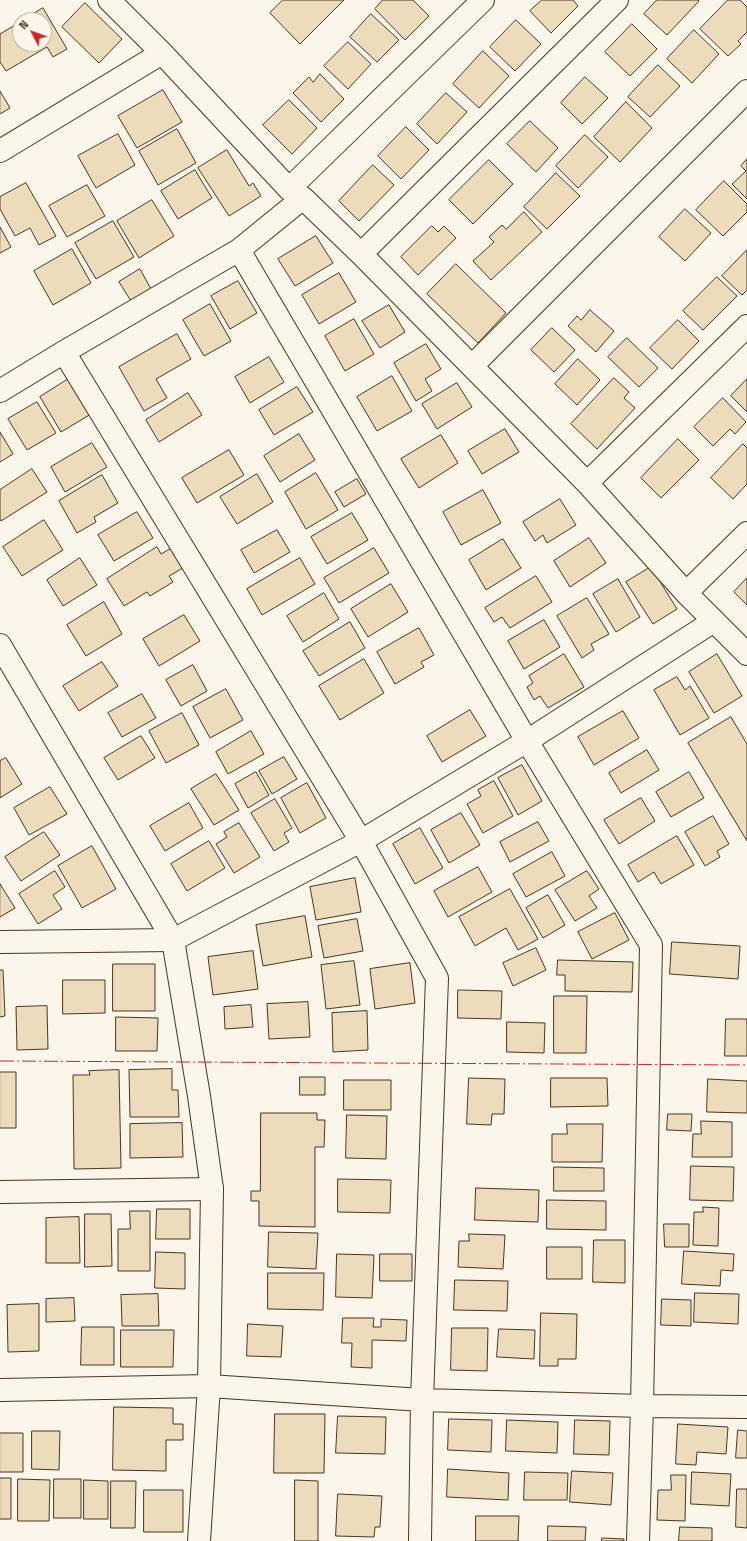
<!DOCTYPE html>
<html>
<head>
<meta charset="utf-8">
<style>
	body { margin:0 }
	#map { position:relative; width:747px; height:1541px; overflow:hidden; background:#fbf6e9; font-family:"Space Grotesk",sans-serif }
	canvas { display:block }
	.north { position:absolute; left:12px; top:12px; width:40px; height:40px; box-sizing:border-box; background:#fbf6e9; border:1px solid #b4a999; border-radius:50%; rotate:311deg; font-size:11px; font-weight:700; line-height:16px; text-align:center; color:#4a3520 }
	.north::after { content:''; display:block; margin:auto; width:14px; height:18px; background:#c62828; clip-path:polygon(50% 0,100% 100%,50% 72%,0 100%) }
</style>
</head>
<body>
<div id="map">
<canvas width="747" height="1541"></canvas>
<div class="north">N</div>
</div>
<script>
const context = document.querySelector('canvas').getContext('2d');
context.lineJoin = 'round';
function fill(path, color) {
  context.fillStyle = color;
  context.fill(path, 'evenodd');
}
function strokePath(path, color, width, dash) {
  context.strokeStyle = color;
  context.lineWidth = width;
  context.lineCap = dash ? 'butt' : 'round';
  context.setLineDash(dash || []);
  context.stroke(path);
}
const building = new Path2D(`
	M283 0H344L300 44 270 13Z
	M383 0H413L429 16 405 40 375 9Z
	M542 0H573L578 6 551 33 530 11Z
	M657 0H698L699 1 667 35 644 14Z
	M728 0H740L747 7V32L738 41 741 44 728 56 700 29Z
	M85 3 122 39 99 63 62 27Z
	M43 8 67 49 53 57 47 47 6 71 0 62V34L20 22V44H44V20H24Z
	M371 14 399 40 377 62 350 37Z
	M516 20 541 44 515 71 490 47Z
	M632 24 657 49 630 76 605 52Z
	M694 30 719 54 692 83 667 59Z
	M348 42 371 64 348 89 324 66Z
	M483 51 509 76 479 108 453 84Z
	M658 65 680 86 650 117 628 97Z
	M320 74 344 99 321 122 293 93 309 77 313 82Z
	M585 77 608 98 582 124 561 103Z
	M163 90 182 122 137 148 118 116Z
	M0 91 10 108 0 114Z
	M446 93 467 112 437 144 417 124Z
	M289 100 317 128 292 154 263 125Z
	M626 102 652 128 620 162 594 137Z
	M530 121 558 148 536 172 507 144Z
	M406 127 429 150 401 179 378 156Z
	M177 129 196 163 158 185 139 151Z
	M118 134 135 165 96 188 78 156Z
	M585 135 608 157 578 188 556 166Z
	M227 150 249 186 253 183 261 196 229 216 198 168Z
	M747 159V199L732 184 746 171 741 166Z
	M489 160 513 184 473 224 449 200Z
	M373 165 394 185 359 221 339 201Z
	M195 170 212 198 178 219 161 191Z
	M556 173 580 196 547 229 524 207Z
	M724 181 747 204V212L723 236 696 210Z
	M26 183 56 236 39 245 30 228 15 236 0 209V197Z
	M87 185 105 216 67 237 49 206Z
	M152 200 174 236 139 258 117 221Z
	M685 209 711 233 685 261 659 237Z
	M524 212 542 232 491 280 473 261 494 242 489 237 502 225 506 229Z
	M113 221 134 257 96 279 75 243Z
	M432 226 438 232 444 226 456 238 418 275 401 257Z
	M0 227 11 247 0 253Z
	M316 236 333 263 295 286 278 259Z
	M72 249 91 283 53 305 34 271Z
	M747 250V290L742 295 722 276Z
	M456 264 506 313 478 343 427 294Z
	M140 269 151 289 131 301 119 282Z
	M339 273 356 302 319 324 302 295Z
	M717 277 737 296 703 330 683 311Z
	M238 281 257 313 230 329 211 296Z
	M210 304 231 341 204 356 183 320Z
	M389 305 405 332 380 348 362 321Z
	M590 310 614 331 596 352 568 326 577 316 581 320Z
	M354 319 374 354 345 371 325 336Z
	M678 320 699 341 672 369 650 348Z
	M552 328 575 350 554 372 531 350Z
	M177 334 191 359 156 379 167 398 144 411 119 367Z
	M627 338 658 368 639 387 608 357Z
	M426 344 441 369 425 379 432 391 416 401 394 363Z
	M269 357 284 382 250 403 235 377Z
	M578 359 600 380 577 405 555 384Z
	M392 376 412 411 377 431 357 397Z
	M70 378 91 414 61 432 40 397Z
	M614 378 629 392 624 398 635 408 597 449 571 424Z
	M747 379V412L731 396Z
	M457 383 472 407 437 429 422 404Z
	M297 387 313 412 274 435 259 410Z
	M188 393 202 415 159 442 146 420Z
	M723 398 746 422 735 434 730 429 713 446 694 427Z
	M37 402 56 433 27 450 8 419Z
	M505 429 519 452 482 474 468 451Z
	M0 432 13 454 0 462Z
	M299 434 315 460 280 482 264 456Z
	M441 435 458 463 419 488 401 459Z
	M678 439 699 460 661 498 641 478Z
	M92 443 107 467 65 492 51 467Z
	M743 444 747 448V484L733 499 711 478Z
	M229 450 244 475 197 503 182 478Z
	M32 469 47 492 1 521 0 519V490Z
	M316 473 338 510 306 529 285 492Z
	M257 474 273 502 237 524 220 497Z
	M102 475 118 503 94 517 96 522 77 533 59 501Z
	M357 479 366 494 344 507 335 492Z
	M483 490 501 523 461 545 443 512Z
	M560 499 576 525 547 543 543 535 535 541 523 522Z
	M137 512 153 538 114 561 98 535Z
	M352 513 368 540 327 564 311 537Z
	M44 520 63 550 22 576 3 547Z
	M277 530 290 552 254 573 241 550Z
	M589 538 606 563 570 587 554 561Z
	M503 539 521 568 486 590 469 560Z
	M157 547 161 554 171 548 183 568 169 576 173 582 150 596 147 592 124 606 107 579Z
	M374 548 389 573 339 603 324 578Z
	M80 558 97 585 63 606 47 580Z
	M300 558 315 584 262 615 247 589Z
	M651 567 677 609 653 624 626 582Z
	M536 576 552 602 510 628 502 617 494 622 485 608Z
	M747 578V605L734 592Z
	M618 579 640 617 616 632 593 594Z
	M391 584 408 612 368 637 351 609Z
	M324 593 339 619 303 642 287 616Z
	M587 598 609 634 591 644 594 650 582 658 557 616Z
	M104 602 122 634 86 656 67 625Z
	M184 615 200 641 159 666 143 639Z
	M544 620 560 647 524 669 508 641Z
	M350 622 365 648 319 676 303 651Z
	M419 628 434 655 421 662 424 667 395 684 377 652Z
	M564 654 584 687 548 708 540 696 534 700 527 687 533 683 529 676Z
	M717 654 742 696 714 713 689 672Z
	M364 659 384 693 340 720 319 686Z
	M102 662 118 686 79 711 63 686Z
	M193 665 207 691 181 706 166 680Z
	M677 677 685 690 690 686 709 718 680 735 654 690Z
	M226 689 243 720 210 738 193 707Z
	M142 694 156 718 122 737 108 713Z
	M470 710 486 736 442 762 427 736Z
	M623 711 639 738 594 765 578 737Z
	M182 713 199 745 166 763 149 731Z
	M731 717 747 744V841L688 743Z
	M251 731 264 754 228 774 216 752Z
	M141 736 155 758 118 780 104 758Z
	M647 750 659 770 621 793 609 773Z
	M284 757 297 779 272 794 259 771Z
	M6 758 22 784 0 798V761Z
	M522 765 542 801 518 815 498 778Z
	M256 772 269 795 248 808 235 784Z
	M689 772 704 798 671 817 656 792Z
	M216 774 239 810 214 825 191 789Z
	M494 781 513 816 483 833 467 804 481 796 478 790Z
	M307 783 326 818 300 833 281 798Z
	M50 787 67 814 29 835 14 808Z
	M641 798 655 821 619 844 604 820Z
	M275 799 292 828 284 833 289 842 274 851 251 813Z
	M189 803 203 828 165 851 150 826Z
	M461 813 480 845 449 863 431 830Z
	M713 816 729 844 717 851 720 857 705 866 685 832Z
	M538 822 549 841 510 862 500 842Z
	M239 823 260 857 234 873 216 844 227 837 224 832Z
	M420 828 443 868 415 884 393 844Z
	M44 832 60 855 21 881 5 857Z
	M677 836 694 865 661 884 654 872 638 882 628 865Z
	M209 841 225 868 187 891 171 864Z
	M92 846 116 889 82 908 58 866Z
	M552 852 565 876 526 897 513 874Z
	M478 867 492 892 448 917 434 891Z
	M55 871 65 887 53 895 62 909 38 924 19 894Z
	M587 871 599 889 589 896 597 908 575 921 555 890Z
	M355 878 361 912 316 920 310 887Z
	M0 884 15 908 0 917Z
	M510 889 538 939 518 950 506 928 475 946 459 917Z
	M548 895 565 925 543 938 526 908Z
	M615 913 629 940 592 959 578 932Z
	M305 916 312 957 263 966 256 925Z
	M357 919 363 951 324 958 318 926Z
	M672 942 740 946 738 979 670 974Z
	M536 948 546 970 513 986 503 963Z
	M253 951 258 989 213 995 208 957Z
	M558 960 633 962 632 992 565 991V975H557Z
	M354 961 360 1005 326 1009 321 965Z
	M410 963 415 1003 375 1009 370 969Z
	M113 964H155V1011H113Z
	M0 970H3L5 1016 0 1017Z
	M63 980H105V1013L63 1014Z
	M458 990 502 991 501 1019 458 1018Z
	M554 996H587L586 1053H554Z
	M308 1002 310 1037 269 1039 267 1004Z
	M251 1005 253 1027 225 1029 224 1007Z
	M47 1006 48 1049 17 1050 16 1007Z
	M367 1011 368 1050 333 1052 332 1013Z
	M116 1017 158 1018 157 1051H116Z
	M726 1019H747V1056H725Z
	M507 1022 545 1023 544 1053 507 1052Z
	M172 1069V1090H178L179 1117H130L129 1070Z
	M119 1070 121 1168 74 1169 73 1075H90L89 1071Z
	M0 1072H16V1128H0Z
	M300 1077H325V1095H300Z
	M469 1078 505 1079 504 1114H492L491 1125 467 1124Z
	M551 1078H607L608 1106 551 1107Z
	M708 1079 747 1081V1113L707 1112Z
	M344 1080H391V1110H344Z
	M261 1113H317V1120H325L324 1147H315V1227L259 1226V1201H251V1191H260Z
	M668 1114H692L691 1131 667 1130Z
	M347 1115 387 1116 386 1159 346 1158Z
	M701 1121 732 1122V1157H692L693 1134H701Z
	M182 1123 183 1157 130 1158V1124Z
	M567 1124H603L602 1162H552V1134H567Z
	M691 1166 734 1167 733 1201 690 1200Z
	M554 1167 604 1168V1191H554Z
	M338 1179 391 1180 390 1213 338 1212Z
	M476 1188 539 1190 538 1222 475 1220Z
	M547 1200 606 1201V1230L547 1229Z
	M703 1207 719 1208 718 1246 693 1245 694 1212H703Z
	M157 1209H190V1239H156Z
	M130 1211H150V1271H118V1229H130Z
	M85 1214H111L112 1266 85 1267Z
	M79 1217 80 1263H46V1218Z
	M664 1224H689V1247H665Z
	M269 1232 318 1233 316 1269 268 1267Z
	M469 1234 505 1235 503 1269 458 1267 459 1241H469Z
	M594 1240H625V1283L593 1282Z
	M547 1247H582V1279H547Z
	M684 1251 734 1254 733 1271 721 1270 720 1286 682 1284Z
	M156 1252 185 1253V1289L155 1288Z
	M337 1254 374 1255 372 1298 336 1297Z
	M380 1254H412V1281H380Z
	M268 1273H324L323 1310 268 1309Z
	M455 1280 508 1281 507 1311 454 1310Z
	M695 1293 739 1294 738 1324 694 1322Z
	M158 1294 159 1326H122L121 1295Z
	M74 1298 75 1321 46 1322V1299Z
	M662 1299 691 1300V1326L661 1325Z
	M39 1304V1351L8 1352 7 1305Z
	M541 1313 577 1314 576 1359H558V1366H540Z
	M343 1318H374L373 1327H381V1319L407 1320 406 1341 372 1340V1368L351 1367 352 1343H342Z
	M248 1324 283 1326 281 1357 247 1356Z
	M82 1327H114V1365H81Z
	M452 1328H488L487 1371 451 1370Z
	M499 1329 535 1330 534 1359 497 1357Z
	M121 1330H174L173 1367H121Z
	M114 1407 173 1408V1424H183V1440H166V1471L113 1470Z
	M275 1414H325L324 1473H274Z
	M338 1416 386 1417 385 1454 336 1453Z
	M449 1419 492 1420 491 1452 448 1450Z
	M507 1420 558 1422 557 1453 506 1451Z
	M575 1420 610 1421 609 1455 574 1454Z
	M678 1424 728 1427 726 1454 697 1452 696 1465 676 1464Z
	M738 1430 747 1431V1458H736Z
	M32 1431H60L59 1470 32 1469Z
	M0 1433H23V1472H0Z
	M448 1469 509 1473 508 1500 447 1497Z
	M572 1471 613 1473 611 1505 570 1502Z
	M525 1472 568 1473 567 1500H524Z
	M692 1472 731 1474 729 1506 691 1504Z
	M671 1475H686L685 1521 657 1520 658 1490H671Z
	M0 1478H11V1519H0Z
	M18 1479 50 1480 49 1521H18Z
	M54 1479H81V1518H54Z
	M84 1480 108 1481V1519H84Z
	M295 1480 318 1481V1541H295Z
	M111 1481H136L135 1528H111Z
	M737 1489H747V1528L736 1527Z
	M144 1490H183V1532H144Z
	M338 1494 382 1496 380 1527H375L374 1537 336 1536Z
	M476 1516H519L518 1541H476Z
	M548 1526 586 1527 585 1541H548Z
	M680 1527 712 1528V1541H679Z
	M602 1538 624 1539V1541H602Z`);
fill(building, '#ecdcbc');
strokePath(building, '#4a3520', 1);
const minor = new Path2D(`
	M109 0 162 53 289 189 303 198 361 254 587 483 686 593 747 654
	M0 151 162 53
	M289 189 483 0
	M239 250 527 741 651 945 642 1406 638 1541
	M361 254 617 0
	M64 352 361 841 437 978 422 1400 420 1541
	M472 366 747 91
	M0 391 64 352 239 250 303 198
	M587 483 747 326
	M686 593 747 533
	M0 942 173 940 361 841 527 741 714 621
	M0 1192 212 1189
	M0 1390 209 1386 422 1400 642 1406 747 1407`);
const tertiary = new Path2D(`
	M0 645 173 940 199 1096 212 1189 209 1386 199 1541`);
strokePath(minor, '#4a3520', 24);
strokePath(tertiary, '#4a3520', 24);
strokePath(minor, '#fbf6e9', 22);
strokePath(tertiary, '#fbf6e9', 22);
strokePath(new Path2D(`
	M0 1061 747 1065`), '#c62828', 1, [14, 3, 2, 3]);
</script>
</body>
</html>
